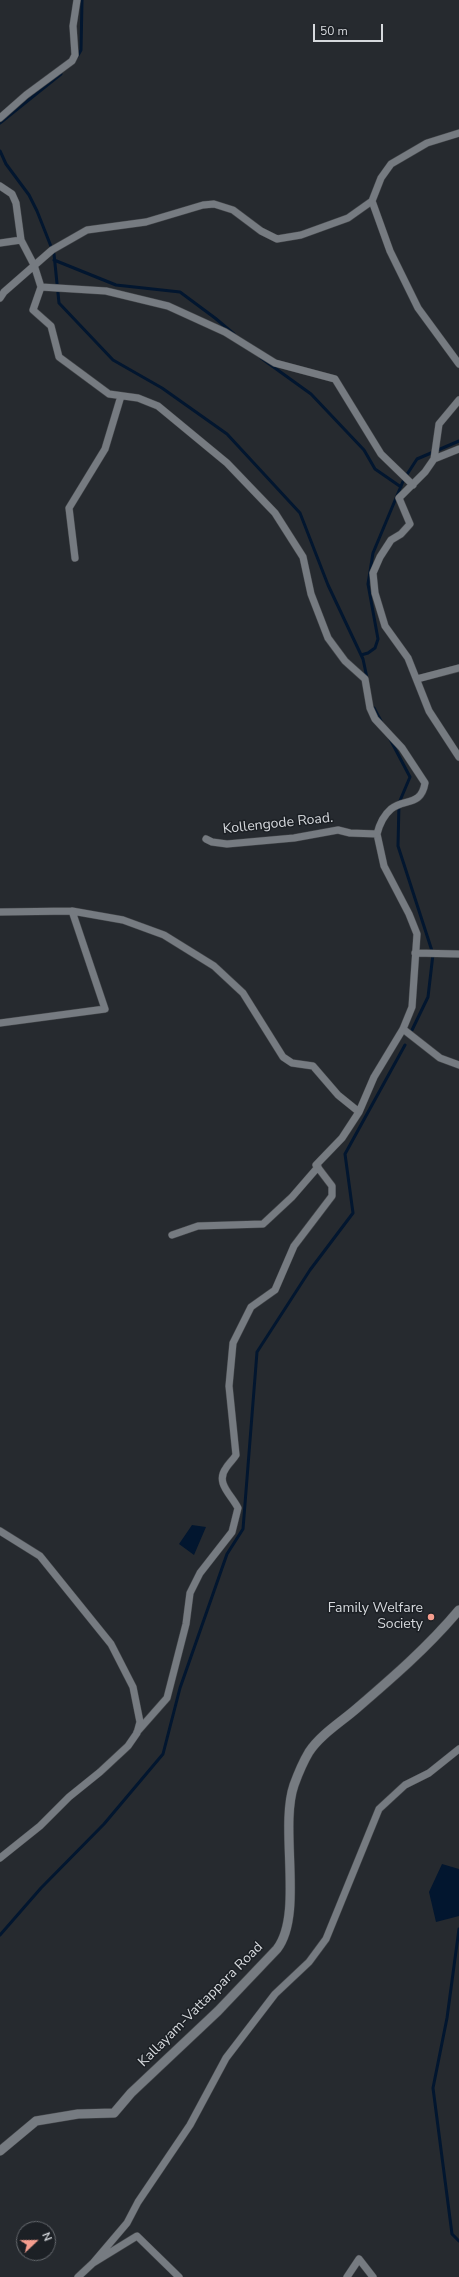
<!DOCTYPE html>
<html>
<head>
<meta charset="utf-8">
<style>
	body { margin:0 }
	#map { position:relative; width:459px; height:2277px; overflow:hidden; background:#262a2f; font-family:"Nunito Sans",sans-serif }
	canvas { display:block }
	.north { position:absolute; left:16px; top:2221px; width:40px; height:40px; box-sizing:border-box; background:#1c2025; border:1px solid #666a6f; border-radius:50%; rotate:68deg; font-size:11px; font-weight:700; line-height:16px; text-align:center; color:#d6d9dd }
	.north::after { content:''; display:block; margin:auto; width:14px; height:18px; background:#f59d8e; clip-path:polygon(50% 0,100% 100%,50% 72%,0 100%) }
	.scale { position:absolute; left:313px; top:24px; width:70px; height:18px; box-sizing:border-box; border:2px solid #d6d9dd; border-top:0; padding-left:5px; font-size:12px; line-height:14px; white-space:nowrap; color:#d6d9dd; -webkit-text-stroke:3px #1c2025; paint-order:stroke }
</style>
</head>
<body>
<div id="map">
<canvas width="459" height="2277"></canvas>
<div class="north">N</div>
<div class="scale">50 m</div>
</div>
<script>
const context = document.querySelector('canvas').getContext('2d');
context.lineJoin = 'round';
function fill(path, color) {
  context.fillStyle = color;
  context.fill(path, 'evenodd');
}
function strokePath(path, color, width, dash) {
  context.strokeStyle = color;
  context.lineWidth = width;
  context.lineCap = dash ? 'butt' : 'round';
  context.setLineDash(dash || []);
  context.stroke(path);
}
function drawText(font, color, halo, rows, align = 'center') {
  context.font = font + ' "Nunito Sans",sans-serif';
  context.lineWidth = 3;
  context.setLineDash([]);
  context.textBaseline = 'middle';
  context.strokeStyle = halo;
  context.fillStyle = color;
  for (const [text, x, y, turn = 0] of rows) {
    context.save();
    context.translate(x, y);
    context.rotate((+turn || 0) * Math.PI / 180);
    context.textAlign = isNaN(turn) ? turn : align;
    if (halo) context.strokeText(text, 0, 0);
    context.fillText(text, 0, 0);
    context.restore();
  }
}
fill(new Path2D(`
	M192 1525 206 1527 194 1555 179 1544Z
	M442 1864 459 1869V1916L436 1922 429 1892Z`), '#02162f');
strokePath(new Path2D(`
	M77 57 81 50 82 0
	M0 123 61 74
	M0 151 6 164 29 195 37 211 54 254 59 303 113 360 162 388 227 434 300 513 328 585 363 659 367 678
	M54 260 116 285 180 292 215 318 234 334
	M261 358 311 394 364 450 375 469 401 487
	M361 655 368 653 375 648 378 639 368 584 373 553 404 479 417 459 459 441
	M374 708 381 721
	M390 739 410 777 399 803 398 846 433 954 428 997 412 1030
	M459 1929 447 2018 433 2088 452 2234 459 2241
	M0 1935 41 1888 104 1824 163 1754 180 1688 227 1554 243 1529 257 1352 310 1270 353 1213 345 1154 405 1045`), '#02162f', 3);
const minor = new Path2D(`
	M0 118 26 95 72 61 75 55 73 26 77 0
	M0 186 12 194 16 203 21 240 34 265 41 287 33 310 51 326 59 357 109 394 138 398 158 406 227 463 275 513 303 557 311 594 328 638 345 661 365 679 370 708 375 719 402 748 425 783C421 807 404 798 391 809 384 815 379 826 377 834L384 866 409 914 417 934 412 1007 403 1029 374 1077 359 1112 342 1138 316 1165 332 1186V1196L294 1246 275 1290 251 1307 233 1343 229 1386 236 1455C233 1460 229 1463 226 1468 215 1483 231 1494 238 1508L232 1532 200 1573 190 1593 186 1624 167 1698 137 1732
	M372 201 390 251 418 308 459 364
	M0 243 21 240
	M41 287 106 291 168 306 225 332 275 363 335 379 381 454 413 485
	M0 298 4 292 52 250 87 230 146 222 203 205 214 204 233 210 261 231 277 239 301 235 348 218 372 201 381 178 391 164 427 143 459 133
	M459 449 434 459 425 472 399 498 410 524 401 534 391 540 380 557 373 573 375 593 385 626 408 658 429 711 459 757
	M434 459 439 424 459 400
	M75 558 69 508 105 449 121 396
	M417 679 459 668
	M206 839 212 842 227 844 294 838 338 830 350 833 377 834
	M72 911 123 920 164 935 214 966 243 993 283 1057 292 1063 313 1066 338 1095 359 1112
	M0 912 72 911 105 1009 0 1023
	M415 953 459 954
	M403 1029 440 1058 459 1065
	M172 1235 198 1226 263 1224 292 1197 318 1167
	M0 1531 40 1556 111 1644 133 1687 140 1722 137 1733 128 1746 100 1772 69 1797 40 1826 0 1858
	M93 2263 127 2223 138 2202 190 2125 226 2058 275 1994 309 1962 326 1939 379 1809 405 1785 429 1773 459 1749
	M78 2277 93 2263 137 2236 179 2277
	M347 2277 359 2259 373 2277`);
const tertiary = new Path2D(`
	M0 2151 36 2121 78 2114 114 2113 131 2093 218 2011 277 1949C304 1914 279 1828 294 1785 298 1774 303 1762 309 1752 320 1735 341 1722 356 1709 392 1678 428 1647 459 1610`);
strokePath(minor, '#43464a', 8);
strokePath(tertiary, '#43464a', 10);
strokePath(minor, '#767b81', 7);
strokePath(tertiary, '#767b81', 9);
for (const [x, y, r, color] of [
	[431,1617,4,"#f59d8e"]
]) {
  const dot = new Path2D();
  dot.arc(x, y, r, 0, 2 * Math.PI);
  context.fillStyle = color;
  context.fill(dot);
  strokePath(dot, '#1c2025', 1.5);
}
drawText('14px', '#d6d9dd', '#1c2025', [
	["Kollengode Road.",278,824,-6],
	["Kallayam-Vattappara Road",201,2005,-45]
]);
drawText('14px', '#d6d9dd', '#1c2025', [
	["Family Welfare",423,1609],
	["Society",423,1625]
], 'right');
</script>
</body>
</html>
